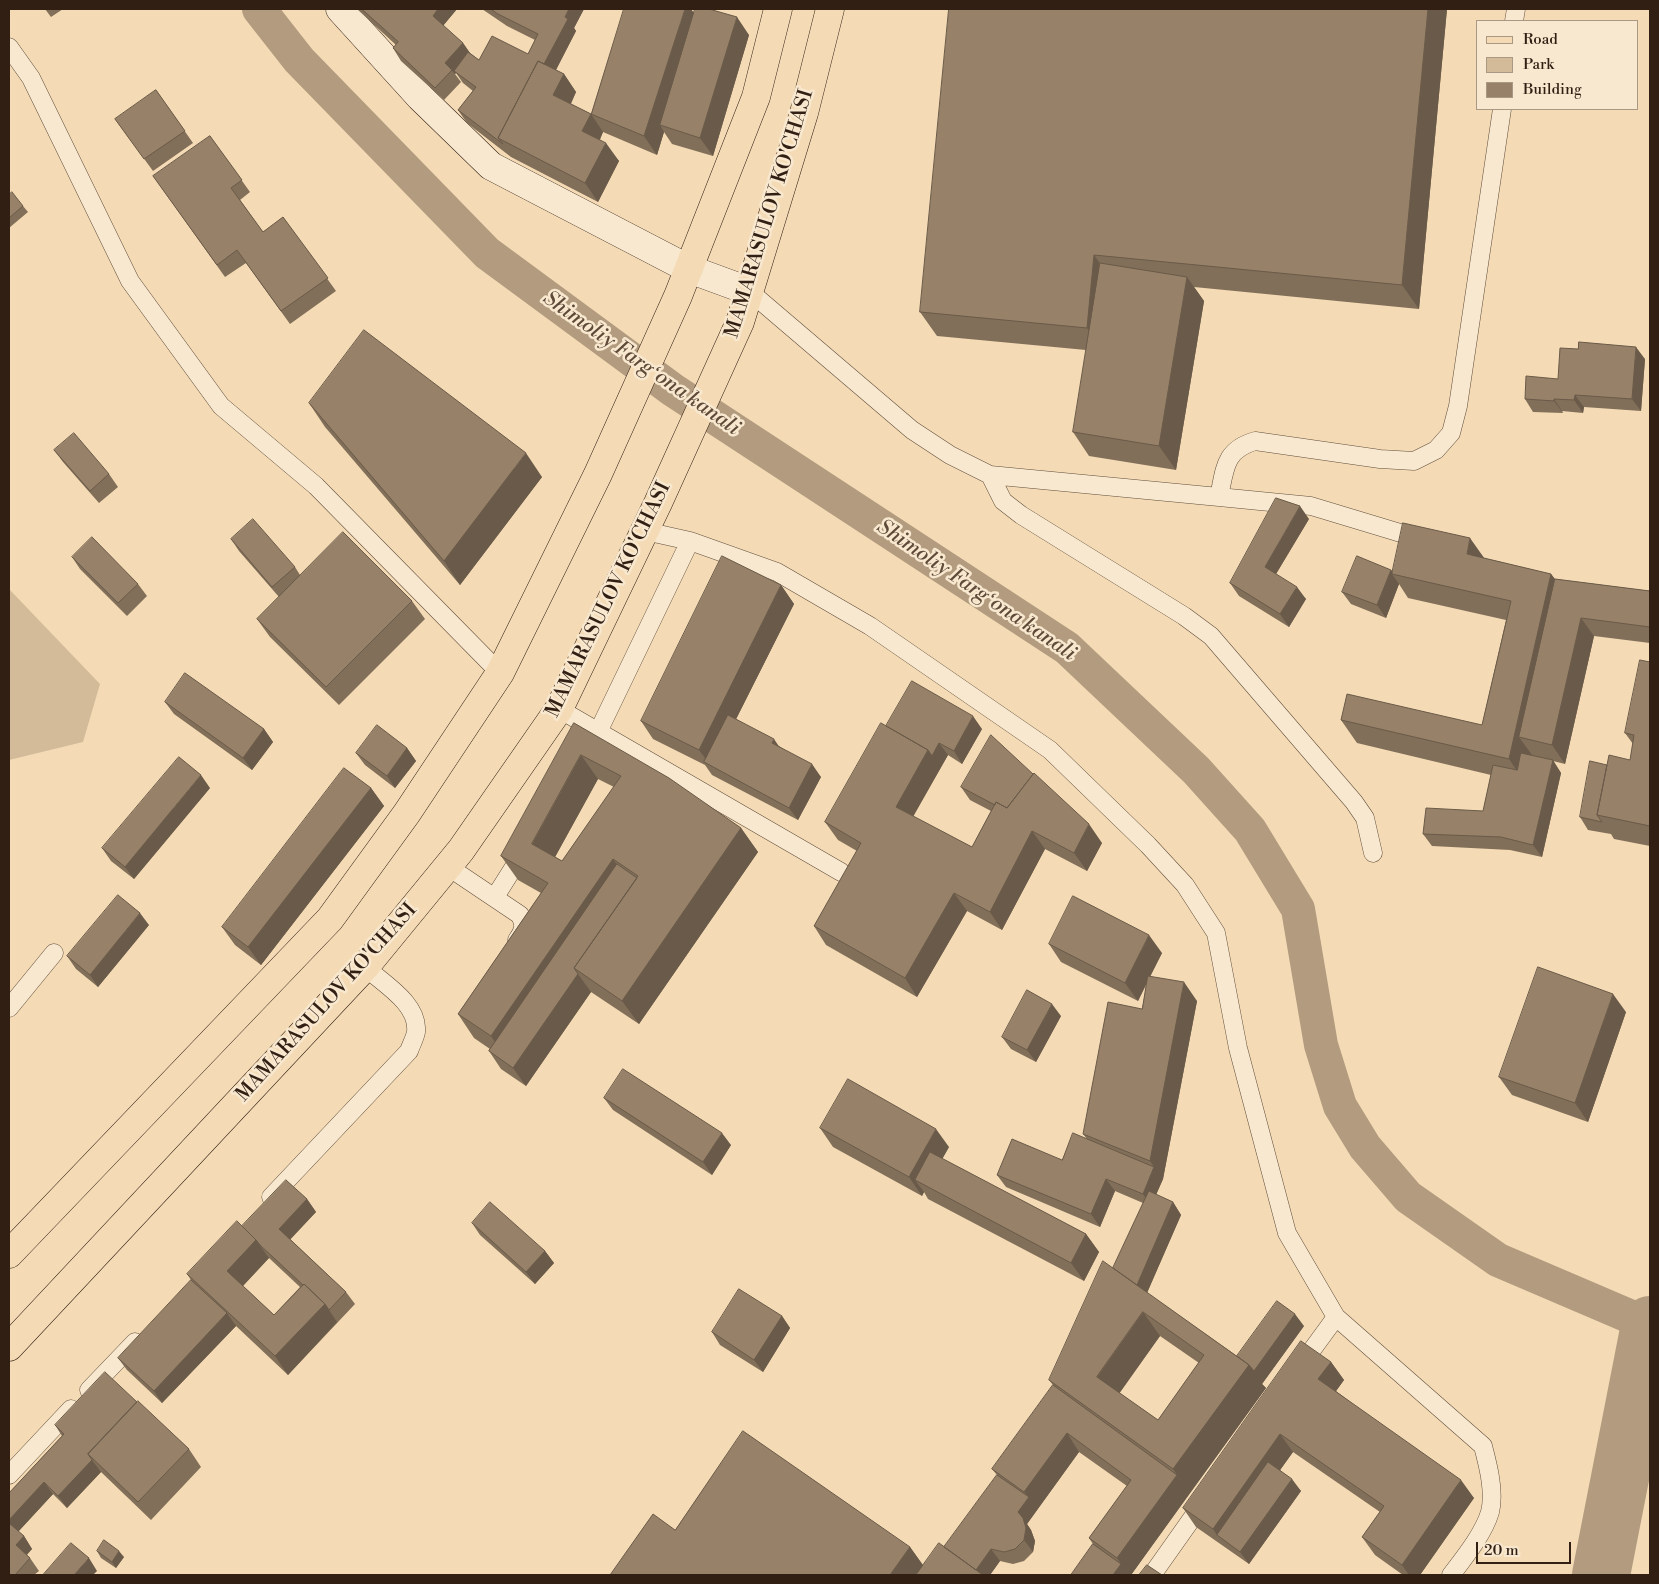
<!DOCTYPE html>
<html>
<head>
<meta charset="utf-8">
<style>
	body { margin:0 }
	#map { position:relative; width:1659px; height:1584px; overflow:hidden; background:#f4dbb5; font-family:"Libre Bodoni",serif }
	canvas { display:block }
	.frame { position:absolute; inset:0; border:10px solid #321f14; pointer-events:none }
	.legend { position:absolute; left:1476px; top:20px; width:162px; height:90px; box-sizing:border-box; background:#f8e8cf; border:1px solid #a99884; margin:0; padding:6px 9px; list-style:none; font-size:15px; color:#321f14 }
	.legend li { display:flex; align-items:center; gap:10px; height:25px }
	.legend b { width:25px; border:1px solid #a99884 }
	.scale { position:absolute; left:1476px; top:1542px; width:95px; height:22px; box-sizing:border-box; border:2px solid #321f14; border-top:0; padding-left:6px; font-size:15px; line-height:18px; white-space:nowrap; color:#321f14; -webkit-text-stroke:4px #f8e8cf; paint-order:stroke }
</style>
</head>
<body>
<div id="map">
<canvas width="1659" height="1584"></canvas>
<div class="frame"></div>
<ul class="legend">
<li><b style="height:6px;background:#f4dbb5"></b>Road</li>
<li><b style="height:14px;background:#d3bb9a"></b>Park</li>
<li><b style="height:14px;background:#978168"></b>Building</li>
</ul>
<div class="scale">20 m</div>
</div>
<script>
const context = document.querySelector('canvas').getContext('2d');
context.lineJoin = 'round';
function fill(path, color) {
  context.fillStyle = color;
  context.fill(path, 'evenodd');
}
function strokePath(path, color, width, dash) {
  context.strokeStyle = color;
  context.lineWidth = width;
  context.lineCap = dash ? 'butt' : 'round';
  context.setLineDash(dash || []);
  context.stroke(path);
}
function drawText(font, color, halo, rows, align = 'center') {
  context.font = font + ' "Libre Bodoni",serif';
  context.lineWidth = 5;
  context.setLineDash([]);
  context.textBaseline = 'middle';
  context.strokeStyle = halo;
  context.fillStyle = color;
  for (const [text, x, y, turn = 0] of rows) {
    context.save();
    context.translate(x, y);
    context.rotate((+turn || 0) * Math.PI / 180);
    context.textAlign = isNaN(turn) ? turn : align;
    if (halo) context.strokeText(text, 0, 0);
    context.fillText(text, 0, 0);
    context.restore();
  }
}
fill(new Path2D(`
	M9 589 100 684 83 742 9 760Z`), '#d3bb9a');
strokePath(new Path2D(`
	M259 9 299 60 487 253 673 390 1067 648 1196 770 1250 830 1298 909 1321 1045 1340 1106 1365 1147 1408 1197 1498 1260 1650 1325`), '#b29b7e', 34);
strokePath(new Path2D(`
	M1601 1575 1650 1325`), '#b29b7e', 58);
const lane = new Path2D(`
	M1514 21 1516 9
	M9 47 31 78 130 281 221 406 316 486 500 673
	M749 291 912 430 950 455 990 475 1219 497C1225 469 1224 450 1255 441L1380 459 1414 461 1436 450 1451 433 1458 406 1502 109
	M990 475 1003 501 1021 515 1184 616 1211 636 1354 802 1365 818 1373 853
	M1219 497 1311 506 1417 538
	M645 531 690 541 777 572 870 626 1050 750 1148 845 1185 885 1216 933 1238 1048 1287 1233 1336 1317 1298 1369
	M559 709 841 872
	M598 732 690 541
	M447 866 520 915C525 926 524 930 517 940
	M495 897 524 851
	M9 1008 54 953
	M271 1197 409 1051C411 1045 415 1038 416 1032 419 1004 384 984 365 967
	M1336 1317 1483 1446C1488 1465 1495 1492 1490 1512 1484 1533 1464 1558 1451 1575
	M89 1390 135 1342
	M9 1475 71 1409
	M1152 1575 1205 1500`);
const secondary = new Path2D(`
	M340 9 420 97 491 166 689 269 749 291`);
const primary = new Path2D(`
	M9 1254 330 919 407 813 500 673 598 474 678 296 756 97 778 9
	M9 1347 365 967 461 850 559 709 658 503 740 322 804 113 830 9`);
strokePath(lane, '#624e3c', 19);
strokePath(secondary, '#321f14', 29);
strokePath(primary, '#321f14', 29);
strokePath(lane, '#f8e8cf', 18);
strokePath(secondary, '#f8e8cf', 28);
strokePath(primary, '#f4dbb5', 28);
fill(new Path2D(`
	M45 9H63L51 17Z
	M357 9H457L443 26 463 43 470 53 479 60 528 54 535 40 507 26 482 9H584L574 28 576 31 556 70 564 74 576 92 571 104 591 114 694 12 749 35 713 156 672 144 664 132 657 155 603 132 600 140 619 161 598 202 511 157 467 123 458 110 473 91 463 83 456 73 455 74 461 82 444 100 401 61 393 48 396 45Z
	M949 9H1447L1419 309 1194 287 1204 301 1176 470 1089 456 1073 432 1086 350 937 336 920 312Z
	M156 90 193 143 153 171 115 119Z
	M210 136 250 192 240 200 263 232 283 217 336 291 290 324 246 263 225 277 153 176Z
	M9 195 23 206 28 212 9 228Z
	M1645 359 1641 411 1584 407 1583 413 1562 411 1563 413 1533 412 1525 399 1558 379Z
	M309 403 542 477 460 585 325 427Z
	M54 450 109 474 118 487 99 503 63 462Z
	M1309 519 1276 574 1306 599 1289 627 1239 596 1230 583Z
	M231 539 295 567 300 575 412 601 425 619 339 705 270 637 257 619 279 597 239 551Z
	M72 557 138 584 147 596 127 616 80 569Z
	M1484 558 1551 574 1555 579 1650 591V643L1594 636 1565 764 1553 761 1561 773 1542 857 1510 850 1432 846 1423 834 1483 811 1491 775 1357 743 1341 720 1482 725 1506 620 1408 598 1399 584 1386 618 1351 604 1342 592 1391 570 1392 571Z
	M781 585 794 604 736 719 779 746 821 777 798 820 712 775 705 765 653 739 641 721Z
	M1650 662V846L1614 839 1611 834 1588 830 1580 817 1607 765 1630 760 1633 744 1625 733Z
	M165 702 264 729 273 742 252 770 174 714Z
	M574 723 741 828 758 852 639 1024 591 992 526 1086 501 1069 489 1051 490 1049 474 1038 458 1014 541 893 518 880 501 856ZM598 779 614 787 562 861 555 857Z
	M886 726 982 729 962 764 948 755 913 817 972 847 991 811 970 800 961 787 1102 843 1087 871 1045 849 1002 930 967 911 917 997 826 945 814 926 857 851 838 840 825 822Z
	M407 748 416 761 395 788 365 765 356 753Z
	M210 788 134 879 111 861 102 848Z
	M371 788 384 806 261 965 235 945 222 927Z
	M149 925 98 987 76 969 67 956Z
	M1049 944 1162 953 1150 976 1197 1001 1163 1179 1156 1195 1173 1202 1181 1215 1147 1293 1237 1356 1304 1326 1262 1384 1266 1388 1131 1575H1071L1093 1544 1089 1538 1127 1486 1079 1452 1027 1524 1031 1530 1035 1541 1033 1552 1024 1561 1013 1564 1000 1561 990 1575H610L675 1530 910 1547 923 1565 944 1547 997 1475 992 1469 1053 1385 1049 1380 1113 1268 1143 1203 1115 1191 1100 1227 1006 1187 997 1175 1062 1160 1087 1139 1083 1134 1142 1009 1147 982 1138 1001 1061 962ZM1160 1336 1199 1363 1158 1420 1119 1393Z
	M1626 1012 1588 1122 1512 1095 1499 1077Z
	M1061 1016 1036 1062 1011 1049 1002 1037Z
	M604 1098 731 1145 712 1175 613 1110Z
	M820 1128 949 1147 942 1159 1086 1234 1099 1252 1084 1281 928 1199 924 1192 922 1196 833 1147Z
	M307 1199 316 1212 290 1239 346 1292 355 1304 288 1375 236 1326 162 1403 127 1370 118 1358 191 1280 187 1274 242 1226ZM269 1258 300 1287 274 1315 243 1286Z
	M472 1223 545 1251 554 1263 535 1284 480 1235Z
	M782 1316 790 1328 763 1372 720 1345 712 1332Z
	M1331 1362 1344 1380 1336 1391 1474 1498 1420 1575H1403L1375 1555 1362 1537 1380 1512 1293 1452 1280 1470 1301 1491 1249 1564 1196 1527 1183 1508Z
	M137 1402 189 1449 201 1467 151 1520 101 1472 67 1508 53 1494 18 1532 24 1536 32 1549 27 1555 30 1558 39 1571 34 1575H9V1493L62 1436 55 1425Z
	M97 1551 124 1557 116 1568 101 1558Z`), '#826f59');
fill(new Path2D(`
	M438 9H457L441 28 433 16Z
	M569 9H584L574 28 576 31 516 147 504 141Z
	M685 9H691L700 21 660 125 664 132 657 155 644 136Z
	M1428 9H1447L1419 309 1402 285Z
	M737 17 749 35 713 156 700 138Z
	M463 43 472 56 454 71 456 73 455 74 445 63Z
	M564 74 576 92 566 113 553 95Z
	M591 114 603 132 595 149 582 131Z
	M606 143 619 161 598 202 585 183Z
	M1094 255 1111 279 1104 352 1087 328Z
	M1187 277 1204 301 1176 470 1159 446Z
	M1636 347 1645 359 1641 411 1632 399Z
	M1575 395 1584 407 1583 413 1574 400Z
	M1554 399 1562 411 1563 413 1554 401Z
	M526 453 542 477 460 585 444 561Z
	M1300 506 1309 519 1273 579 1265 567Z
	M1470 538 1487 562 1467 554Z
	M1391 570 1394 574H1392L1399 584 1386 618 1377 605Z
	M1551 574 1568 597 1519 737 1532 755 1525 783 1509 759Z
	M781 585 794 604 712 767 711 766 699 750Z
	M1297 587 1306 599 1289 627 1280 614Z
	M1581 618 1594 636 1565 764 1552 745Z
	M973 716 982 729 962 764 954 751Z
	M264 729 273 742 252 770 243 758Z
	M774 739 782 751 772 743Z
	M939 743 948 755 908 825 896 807 928 750Z
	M407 748 416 761 395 788 387 776Z
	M581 755 598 779 549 868 532 844Z
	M1553 760 1561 773 1542 857 1533 845Z
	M812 764 821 777 798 820 789 808Z
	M201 775 210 788 134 879 125 867Z
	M371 788 384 806 261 965 248 947Z
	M1089 824 1102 843 1087 871 1074 853Z
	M741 828 758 852 639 1024 622 1001Z
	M1032 831 1045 849 1002 930 990 912Z
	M613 859 630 883 507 1060 491 1036Z
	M954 893 967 911 917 997 905 978Z
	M140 913 149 925 98 987 90 975Z
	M1149 935 1162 953 1138 1001 1125 983Z
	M578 974 591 992 526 1086 513 1068Z
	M1184 982 1197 1001 1163 1179 1151 1206 1143 1194 1154 1167 1150 1161Z
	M1613 994 1626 1012 1588 1122 1575 1103Z
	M1052 1004 1061 1016 1036 1062 1027 1050Z
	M936 1129 949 1147 927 1186 915 1180 924 1192 922 1196 909 1177Z
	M722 1133 731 1145 712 1175 703 1162Z
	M1106 1179 1115 1191 1100 1227 1091 1214Z
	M307 1199 316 1212 288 1242 279 1229Z
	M1173 1202 1181 1215 1143 1302 1135 1289Z
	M1086 1234 1099 1252 1084 1281 1071 1263Z
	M256 1240 269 1258 240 1289 227 1271Z
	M545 1251 554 1263 535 1284 526 1272Z
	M325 1304 337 1322 288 1375 275 1356Z
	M1143 1312 1160 1336 1114 1401 1097 1377Z
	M227 1313 236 1326 162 1403 154 1391Z
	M1295 1314 1304 1326 1262 1384 1266 1388 1190 1493 1173 1469 1249 1365Z
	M782 1316 790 1328 763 1372 754 1360Z
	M1331 1362 1344 1380 1331 1398 1318 1379Z
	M1067 1433 1079 1452 1027 1524 1031 1530 1035 1541 1033 1552 1024 1540 1018 1512 1029 1497 1024 1492Z
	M1280 1434 1293 1452 1228 1543 1217 1535 1213 1529Z
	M92 1460 101 1472 67 1508 58 1496Z
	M1177 1475 1190 1493 1131 1575H1113L1121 1564 1117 1558Z
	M1292 1479 1301 1491 1249 1564 1240 1552Z
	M1461 1480 1474 1498 1420 1575H1409L1402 1565Z
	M44 1482 53 1494 16 1534 9 1523V1520Z
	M24 1536 32 1549 24 1557 16 1545Z
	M910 1547 927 1571 923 1575H890Z
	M991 1549 1000 1561 990 1575H977L975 1572Z
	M119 1551 124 1557 116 1568 112 1562Z
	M89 1558 97 1571 93 1575H74Z`), '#6a5a49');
const building = new Path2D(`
	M362 9H438L433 16 463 43 445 63 452 70 435 88 393 48 398 42Z
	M491 9H569L565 17 568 19 544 64 538 61 498 138 503 144 458 110 476 87 454 71 468 52 479 60 492 36 528 54 538 34 498 14Z
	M624 9H685L644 136 591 114 582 131 606 143 585 183 498 138 538 61 564 74 553 95 591 114Z
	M695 9H709L737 17 700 138 660 125Z
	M949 9H1428L1402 285 1094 255 1087 328 920 312Z
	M156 90 185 131 144 159 115 119Z
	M210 136 242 180 231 188 263 232 283 217 328 278 281 311 237 250 217 265 153 176Z
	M12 192 23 206 9 218V195Z
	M1100 263 1187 277 1159 446 1073 432Z
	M364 330 526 453 444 561 309 403Z
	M1579 342 1636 347 1632 399 1575 395 1574 400 1554 399V401L1525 399 1526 376 1558 379 1560 348 1578 349Z
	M74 433 109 474 90 491 54 450Z
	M1276 498 1300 506 1265 567 1297 587 1280 614 1230 583Z
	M253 519 295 567 272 587 231 539Z
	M1403 523 1470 538 1467 554 1551 574 1509 759 1341 720 1347 694 1482 725 1511 601 1392 574Z
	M343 532 412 601 326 687 257 619Z
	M92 537 138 584 118 603 72 557Z
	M722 556 781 585 699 750 641 721Z
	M1357 556 1391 570 1377 605 1342 592Z
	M1555 579 1650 591V627L1581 618 1552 745 1519 737Z
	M1640 660 1650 662V826L1597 815 1609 755 1630 760 1634 735 1625 733Z
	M185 673 264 729 243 758 165 702Z
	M912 681 973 716 954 751 939 743 932 756 928 750 886 726Z
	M728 715 774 739 772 743 812 764 789 808 704 762Z
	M574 723 669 778 741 828 622 1001 574 968 638 876 613 859 491 1036 458 1014 548 883 501 856ZM581 755 621 776 562 861 532 844Z
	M881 723 928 750 896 807 972 847 996 802 1007 808 1034 773 1089 824 1074 853 1032 831 990 912 954 893 905 978 814 926 861 843 825 822Z
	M377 725 407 748 387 776 356 753Z
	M991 735 1033 774 1007 808 996 802 995 805 961 787Z
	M1521 753 1553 760 1533 845 1501 837 1423 834 1426 808 1483 811 1493 765 1517 770Z
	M179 757 201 775 125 867 102 848Z
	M1590 761 1607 765 1597 815 1602 822 1580 817Z
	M344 768 371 788 248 947 222 927Z
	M617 864 637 878 574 968 578 974 513 1068 489 1051Z
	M118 895 140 913 90 975 67 956Z
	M1073 896 1149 935 1125 983 1049 944Z
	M1538 967 1613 994 1575 1103 1499 1077Z
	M1148 976 1184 982 1150 1161 1083 1134 1108 1002 1142 1009Z
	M1027 990 1052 1004 1027 1050 1002 1037Z
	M623 1069 722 1133 703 1162 604 1098Z
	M848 1079 936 1129 909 1177 820 1128Z
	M1073 1133 1154 1167 1143 1194 1106 1179 1091 1214 997 1175 1012 1139 1062 1160Z
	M930 1152 1086 1234 1071 1263 915 1180Z
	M286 1180 307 1199 279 1229 346 1292 329 1310 325 1304 304 1284 303 1285 261 1246 256 1240 242 1226Z
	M1149 1191 1173 1202 1137 1285 1113 1268Z
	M490 1202 545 1251 526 1272 472 1223Z
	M237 1221 256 1240 227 1271 274 1315 304 1284 325 1304 275 1356 187 1274Z
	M1103 1261 1249 1365 1173 1469 1049 1380ZM1143 1312 1204 1355 1158 1420 1097 1377Z
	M191 1280 227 1313 154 1391 118 1358Z
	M739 1289 782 1316 754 1360 712 1332Z
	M1277 1301 1295 1314 1254 1371 1249 1365 1237 1356Z
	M1301 1341 1331 1362 1318 1379 1461 1480 1402 1565 1362 1537 1384 1506 1280 1434 1213 1529 1183 1508Z
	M105 1372 137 1402 88 1454 92 1460 58 1496 44 1482 9 1520V1493L64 1434 55 1425Z
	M1053 1385 1177 1475 1117 1558 1089 1538 1131 1480 1067 1433 1024 1492 992 1469Z
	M138 1401 189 1449 138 1502 88 1454Z
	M743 1431 910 1547 890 1575H610L653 1514 675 1530Z
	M1268 1462 1292 1479 1240 1552 1217 1535Z
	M997 1475 1029 1497 1018 1512 1023 1518 1026 1528 1024 1540 1015 1549 1004 1552 991 1549 976 1570 944 1547Z
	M9 1523 24 1536 16 1545 30 1558 15 1575H9Z
	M104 1540 119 1551 112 1562 97 1551Z
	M71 1543 89 1558 74 1575H43Z
	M939 1543 983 1575H916Z
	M1093 1544 1121 1564 1113 1575H1071Z
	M1147 1565 1162 1575H1139Z`);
fill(building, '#978168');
strokePath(building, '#6a5a49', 1);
drawText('20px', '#321f14', '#f8e8cf', [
	["MAMARASULOV KO'CHASI",770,214,-73],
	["MAMARASULOV KO'CHASI",609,600,-64],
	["MAMARASULOV KO'CHASI",327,1003,-48]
]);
drawText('italic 21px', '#5f4a39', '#f8e8cf', [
	["Shimoliy Fargʻona kanali",641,364,35],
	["Shimoliy Fargʻona kanali",976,591,34]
]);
</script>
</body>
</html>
